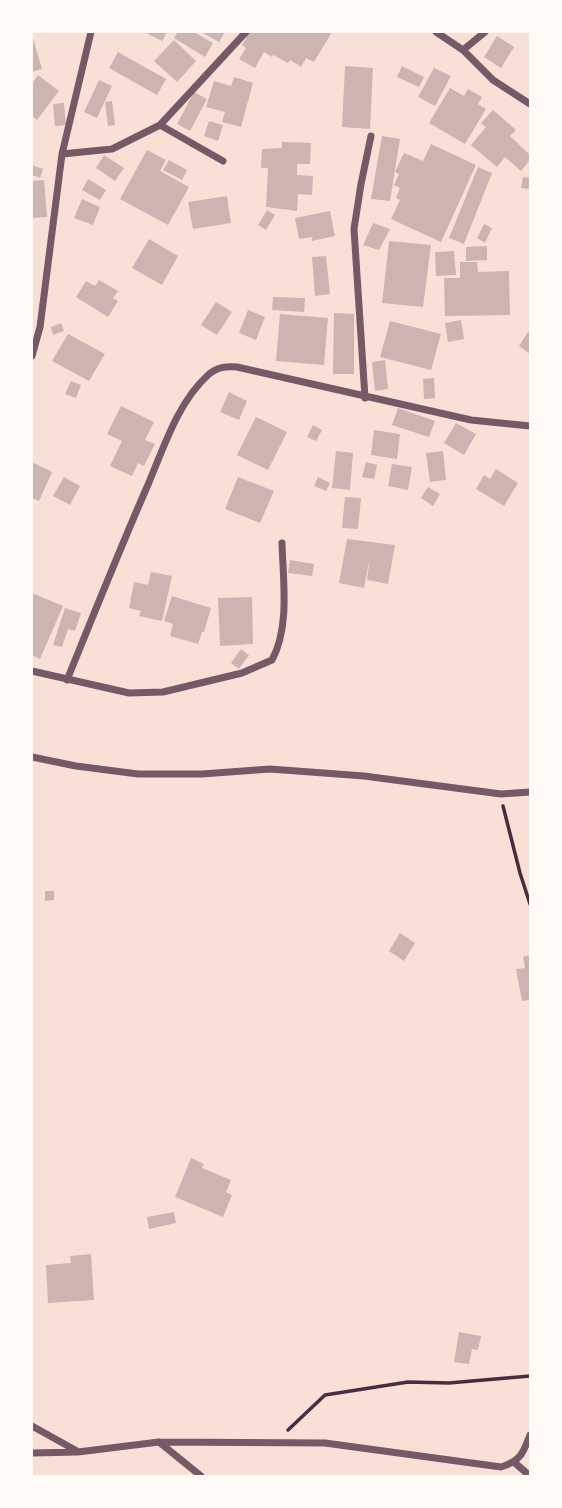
<!DOCTYPE html>
<html>
<head>
<meta charset="utf-8">
<style>
	body { margin:0 }
	#map { position:relative; width:562px; height:1508px; overflow:hidden; background:#f7e1d7; font-family:"IBM Plex Serif",serif }
	canvas { display:block }
	.frame { position:absolute; inset:0; border:33px solid #fffaf5; pointer-events:none }
</style>
</head>
<body>
<div id="map">
<canvas width="562" height="1508"></canvas>
<div class="frame"></div>
</div>
<script>
const context = document.querySelector('canvas').getContext('2d');
context.lineJoin = 'round';
function fill(path, color) {
  context.fillStyle = color;
  context.fill(path, 'evenodd');
}
function strokePath(path, color, width, dash) {
  context.strokeStyle = color;
  context.lineWidth = width;
  context.lineCap = dash ? 'butt' : 'round';
  context.setLineDash(dash || []);
  context.stroke(path);
}
fill(new Path2D(`
	M144 32H167L162 41Z
	M178 32H194L213 43 205 57 174 38Z
	M201 32H225L219 42Z
	M250 32H332L314 62 306 58 301 67 290 60 288 63 273 55 272 57 264 52 255 68 239 59 246 48 242 45Z
	M32 35 42 69 32 72Z
	M497 36 514 47 501 68 484 57Z
	M174 40 196 61 177 82 154 61Z
	M118 52 166 79 157 95 109 68Z
	M345 66 373 68 370 129 342 127Z
	M402 66 424 77 419 87 397 77Z
	M434 68 451 76 435 106 418 97Z
	M38 75 59 91 37 120 32 116V84Z
	M234 77 253 83 241 127 222 122 225 112 206 107 214 81 231 86Z
	M99 80 112 86 97 118 84 112Z
	M450 88 464 96 468 89 482 97 478 104 486 109 465 144 429 123Z
	M194 92 207 99 190 131 177 124Z
	M112 101 115 125 108 126 105 102Z
	M64 103 66 125 55 126 53 104Z
	M493 110 516 130 510 136 530 155V160L521 171 505 157 497 167 471 145 486 127 481 123Z
	M209 121 223 125 218 141 204 136Z
	M382 136 400 139 390 201 371 199Z
	M282 142 311 143 310 164H297V175L313 176 312 195 298 194 297 211 266 207 268 168H261L262 149 282 148Z
	M431 144 476 165 441 242 391 219 400 200 396 198 400 188 394 185 399 174 395 172 404 153 423 161Z
	M147 150 166 160 160 171 189 187 168 225 120 199Z
	M104 155 124 168 115 181 96 168Z
	M169 160 187 170 182 180 163 170Z
	M32 165 43 169 40 178 32 175Z
	M478 167 492 173 464 244 449 238Z
	M523 177 530 178V189L521 188Z
	M88 179 106 190 100 200 82 190Z
	M44 180 47 217 32 218V181Z
	M227 196 231 223 193 229 188 202Z
	M82 199 100 207 93 225 74 218Z
	M267 210 275 215 266 230 258 225Z
	M330 211 335 236 312 241V237L299 239 295 218Z
	M373 223 390 229 379 250 363 245Z
	M484 224 492 228 485 243 477 238Z
	M149 239 178 256 162 285 132 268Z
	M389 241 431 245 423 307 382 303Z
	M487 246V260L466 261V247Z
	M454 251 456 275 436 276 435 252Z
	M326 256 330 294 315 296 312 257Z
	M460 262H477L478 272 509 271 510 315 445 316 444 278H460Z
	M99 280 118 291 113 298 118 301 108 317 76 297 86 281 95 286Z
	M273 297 305 298 304 312 272 310Z
	M216 302 232 312 217 335 201 325Z
	M248 310 265 317 256 340 239 333Z
	M334 313 354 314V374H333Z
	M280 314 328 318 324 365 276 361Z
	M461 320 464 339 448 342 445 323Z
	M390 321 441 334 431 370 380 357Z
	M61 323 64 331 53 335 51 327Z
	M530 329V354L519 346Z
	M68 334 105 354 89 381 52 361Z
	M385 360 388 389 375 391 372 362Z
	M434 378 435 398 424 399 423 379Z
	M71 381 81 385 76 398 65 394Z
	M229 392 247 401 239 420 220 412Z
	M121 406 154 422 145 440 155 444 144 466 138 463 132 476 110 466 122 441 107 434Z
	M398 408 435 421 429 437 392 425Z
	M256 417 287 432 268 470 237 455Z
	M456 423 476 434 464 455 444 443Z
	M313 425 322 430 316 441 307 437Z
	M374 430 400 434 397 459 371 455Z
	M336 451 353 453 350 490 332 488Z
	M443 451 446 480 430 482 426 453Z
	M32 462 52 472 39 501 32 498Z
	M366 462 377 465 374 479 362 477Z
	M392 464 412 467 408 490 388 486Z
	M496 469 518 483 504 506 476 489 484 475 490 479Z
	M64 477 80 486 70 505 53 496Z
	M238 477 274 491 260 523 225 509Z
	M318 477 330 483 326 491 314 486Z
	M428 487 440 494 433 506 421 498Z
	M345 497 361 498 358 529 342 528Z
	M347 539 395 545 388 584 367 580 370 557 364 588 339 583Z
	M290 560 314 564 312 576 288 573Z
	M151 572 172 576 162 621 139 616 141 611 129 608 134 582 148 585Z
	M32 593 63 606 40 659 32 655Z
	M172 596 211 608 204 632H202L198 644 170 636 173 624 164 621Z
	M252 597 253 644 220 646 218 598Z
	M65 608 81 613 75 631 68 629 62 647 53 645Z
	M241 649 249 655 239 669 231 663Z
	M45 891H54V900L45 901Z
	M400 933 415 943 404 961 389 951Z
	M530 955V1000L522 1001 516 969 525 968 523 957Z
	M191 1158 204 1164 202 1168 231 1180 226 1192 232 1195 223 1217 175 1197Z
	M174 1212 176 1223 149 1229 147 1217Z
	M91 1254 94 1300 48 1303 46 1265 71 1263 70 1256Z
	M459 1332 481 1336 478 1350 472 1349 469 1364 454 1362Z`), '#ccb4b1');
strokePath(new Path2D(`
	M503 806 520 873 530 904
	M288 1430 325 1395 408 1382 449 1383 530 1376`), '#4a2c40', 3.5);
strokePath(new Path2D(`
	M436 32 463 50 493 80 530 104
	M463 50 485 32
	M160 125 223 161
	M62 154 112 149 160 125 246 32
	M32 356 40 327 62 154 91 32
	M365 398 354 229 361 184 371 136
	M32 671 129 693 163 692 242 673 272 660C290 627 283 580 282 543
	M67 680C93 616 119 551 147 487 163 450 177 403 208 375 217 367 226 366 237 367L471 420 530 426
	M32 757 76 766 138 774H202L270 769 364 776 501 794 530 792
	M32 1426 77 1451
	M159 1442 201 1476
	M32 1453 78 1452 159 1442 325 1443 501 1467C521 1461 523 1453 530 1435
	M515 1463 530 1476`), '#755966', 7);
</script>
</body>
</html>
